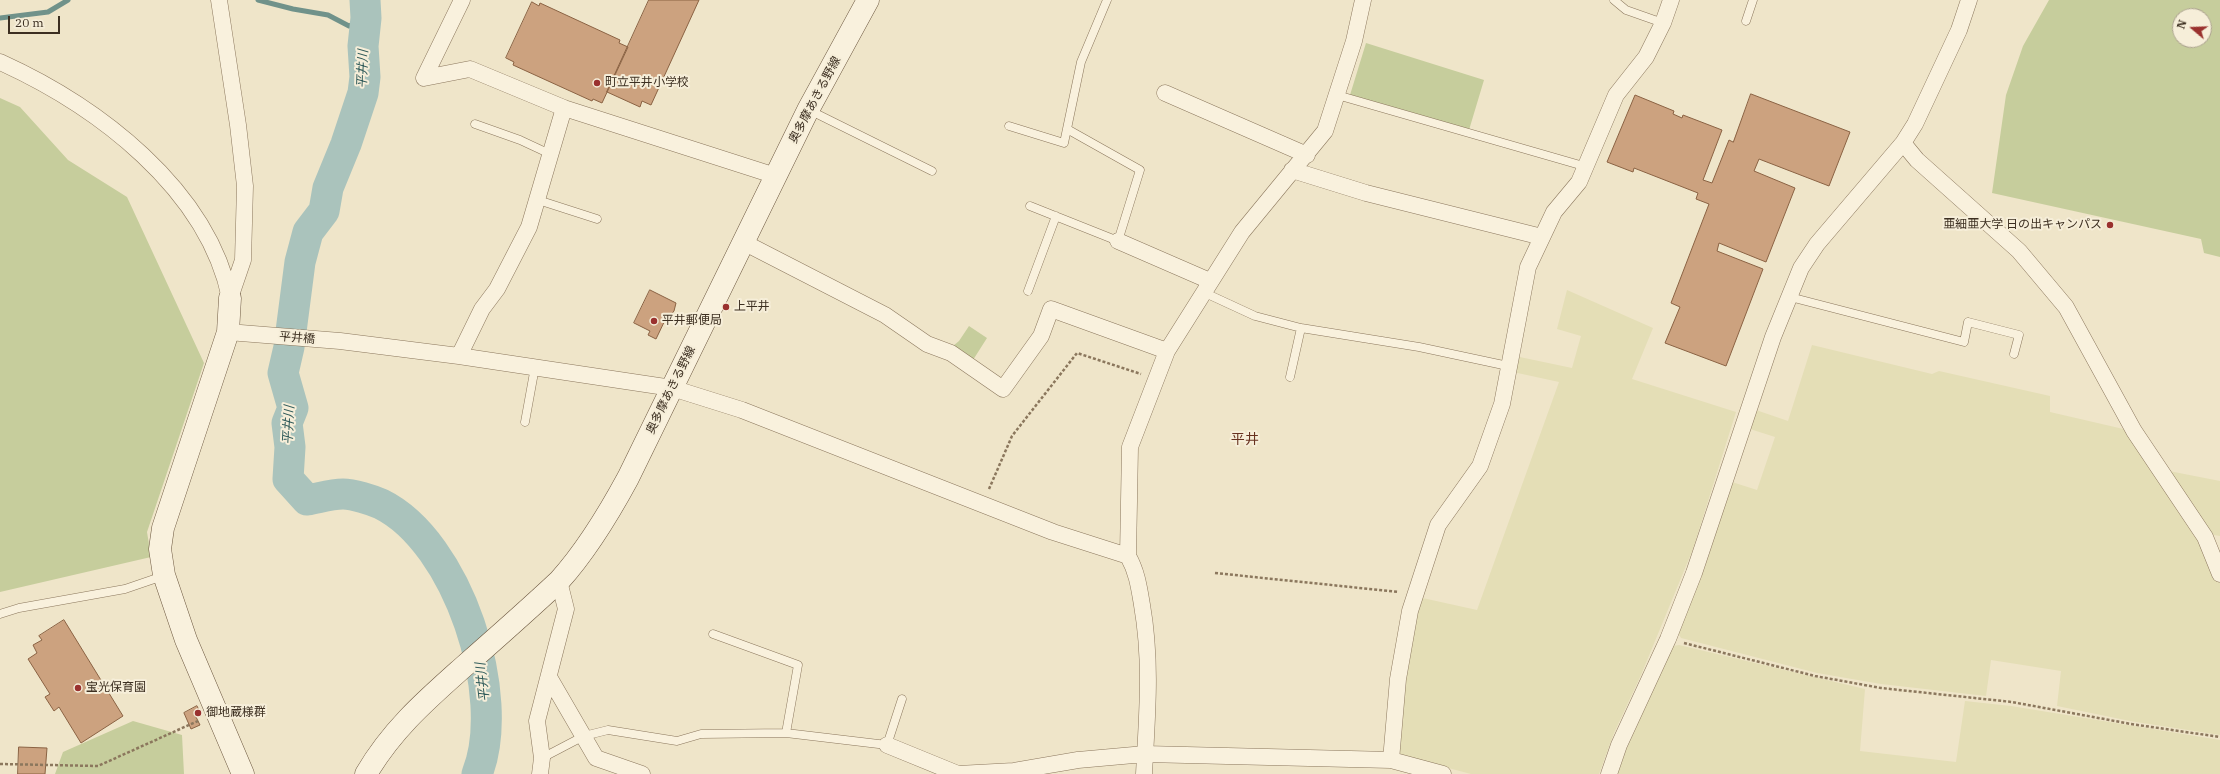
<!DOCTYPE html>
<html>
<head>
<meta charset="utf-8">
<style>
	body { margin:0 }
	#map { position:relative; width:2220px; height:774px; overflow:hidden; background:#efe5c9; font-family:"IBM Plex Serif",serif }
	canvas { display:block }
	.north { position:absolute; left:2172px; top:8px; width:40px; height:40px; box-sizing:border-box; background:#f6eed9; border:1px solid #aca28f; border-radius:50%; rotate:289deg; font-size:11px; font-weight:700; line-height:16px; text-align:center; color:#3c2f21 }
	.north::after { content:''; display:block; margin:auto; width:14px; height:18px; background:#9a312e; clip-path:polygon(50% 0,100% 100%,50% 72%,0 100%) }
	.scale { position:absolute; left:8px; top:16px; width:52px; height:18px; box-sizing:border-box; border:2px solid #3c2f21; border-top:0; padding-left:5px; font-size:12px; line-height:14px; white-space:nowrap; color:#3c2f21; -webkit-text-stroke:3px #f6eed9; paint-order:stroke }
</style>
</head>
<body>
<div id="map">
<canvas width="2220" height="774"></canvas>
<div class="north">N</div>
<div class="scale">20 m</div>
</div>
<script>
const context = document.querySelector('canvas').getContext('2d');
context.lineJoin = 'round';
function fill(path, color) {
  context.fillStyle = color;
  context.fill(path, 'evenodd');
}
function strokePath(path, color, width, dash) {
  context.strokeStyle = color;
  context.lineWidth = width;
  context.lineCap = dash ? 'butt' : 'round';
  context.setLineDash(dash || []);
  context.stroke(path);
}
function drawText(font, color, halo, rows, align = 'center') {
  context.font = font + ' "IBM Plex Serif","Noto Sans JP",serif';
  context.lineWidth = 4;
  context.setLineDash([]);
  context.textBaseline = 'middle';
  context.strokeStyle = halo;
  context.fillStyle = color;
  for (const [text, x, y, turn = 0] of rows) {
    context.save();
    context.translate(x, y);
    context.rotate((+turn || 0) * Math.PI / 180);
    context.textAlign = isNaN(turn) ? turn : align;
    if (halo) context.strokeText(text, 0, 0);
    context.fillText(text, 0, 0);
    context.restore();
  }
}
fill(new Path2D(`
	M1567 290 1653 328 1632 379 1736 412 1693 549 1641 675 1614 733 1599 774H1471L1403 756 1395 750 1418 597 1477 610 1559 382 1513 372 1515 356 1572 368 1581 336 1557 329Z
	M1812 345 1932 374 1939 371 2050 396V412L2132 431 2202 537 2220 584V735L2130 721 2057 706 2061 671 1991 660 1986 696 1881 684 1817 673 1681 638 1678 633 1705 567 1732 482 1757 490 1775 437 1750 429 1756 410 1788 421Z
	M2169 471 2220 481V536L2209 534Z
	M1679 645 1865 689 1860 751 1956 762 1965 701 2011 706 2220 740V774H1617L1626 750 1673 646Z`), '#e4deb6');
fill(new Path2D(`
	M2049 0H2220V257L2204 253 2201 239 1992 193 2006 95 2023 46ZM2180 16H2204V40H2180Z
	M1366 43 1484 80 1469 130 1350 95Z
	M0 98 20 107 68 160 127 197 204 363 147 532 151 557 0 592Z
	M969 326 987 338 973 360 953 346 959 341Z
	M133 721 182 735 184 774H55L63 752Z`), '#c6cd9c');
strokePath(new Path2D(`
	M258 0 293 9 328 15 349 26 366 18
	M0 18 48 12 68 0`), '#70928a', 5);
strokePath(new Path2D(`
	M365 0 366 18 363 46 365 77 363 93 346 144 328 188 324 211 308 232 300 262 289 347 283 373 293 408 287 423 290 447 288 479 307 500C319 498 331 494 343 494 353 494 372 500 381 504 458 542 508 696 477 774`), '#aac3bc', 31);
const building = new Path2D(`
	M649 0H699L651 105 642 101 640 107 607 92Z
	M532 2 539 6 540 3 620 40 619 43 628 47 602 103 593 99 592 101 513 65 514 62 506 58Z
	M1751 94 1850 132 1829 186 1759 159 1754 171 1795 188 1766 262 1719 243 1717 251 1763 269 1726 366 1665 343 1680 307 1671 303 1709 204 1696 199 1698 193 1634 168 1633 172 1607 162 1635 95 1674 111 1673 114 1682 118 1683 115 1722 130 1703 180 1712 183 1729 140 1733 142Z
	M650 290 676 303 674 311 669 317 667 316 656 339 648 335 650 331 634 323Z
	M64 620 123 716 81 743 59 707 54 711 45 697 50 694 28 659 37 653 33 645 42 640 39 636Z
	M197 706 199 710 194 713 200 725 191 729 184 713Z
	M19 747 47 748 45 774H18Z`);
fill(building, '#cca27f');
strokePath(building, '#8a6243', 1);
const lane = new Path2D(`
	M1614 0 1626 10 1663 23
	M1746 21 1753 0
	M1337 95 1587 167
	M809 110 932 171
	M475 124 520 140 550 154
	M1009 126 1064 143 1081 62 1107 0
	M538 200 597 219
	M1030 206 1118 241 1140 170 1067 129
	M1028 291 1056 216
	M1203 292 1255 316 1301 328 1419 347 1508 366
	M1790 297 1964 342 1968 322 2019 335 2014 354
	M1290 377 1301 328
	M525 422 535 367
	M0 614 19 608 125 589 163 576
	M713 634 798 665 786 733
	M542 758 584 736 608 730 677 741 701 734 786 733 887 745 902 699`);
const street = new Path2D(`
	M219 0 238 125 245 186 243 260 230 298
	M0 62C97 106 207 188 230 298
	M424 78 470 69 564 108 776 176
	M424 78 462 0
	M1165 93 1307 155
	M1903 143 1917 160 2019 251 2066 307 2134 431 2205 537 2220 574
	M1292 170 1366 193 1542 237
	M1118 241 1210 281
	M743 242 885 315 927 344 951 353 1003 389 1041 336 1051 309 1167 351
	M228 332 340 341 459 356 672 388 742 410 1053 532 1128 556
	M459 356 482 309 497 289 529 227 564 108
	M549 677 596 758 642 774
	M887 745 958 774 1014 771 1078 760 1145 754 1391 760 1443 774
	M1391 760 1398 679 1410 611 1438 525 1480 466 1502 404 1528 267 1554 212 1579 182 1616 95 1646 57 1663 23 1671 0
	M540 774 542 758 537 721 566 609 559 581
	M1144 774C1147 717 1152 662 1142 605 1139 587 1137 572 1128 556L1130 447 1167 351 1242 232 1325 131 1354 41 1363 0
	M1609 774 1619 745 1668 639 1694 573 1773 337 1801 268 1817 244 1903 143 1915 124 1959 30 1969 0`);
const secondary = new Path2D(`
	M230 298 228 332 163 528 160 549 164 575 186 640 243 774
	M366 774C392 730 424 702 461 669 494 640 527 611 559 581 587 550 608 515 628 478L808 110 868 0`);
strokePath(lane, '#8b775d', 9);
strokePath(street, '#8b775d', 17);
strokePath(secondary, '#6d5840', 23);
strokePath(new Path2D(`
	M989 489 1012 436 1077 353 1141 374
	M1215 573 1399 592
	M1684 643 1815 676 1881 688 2012 702 2131 724 2220 737
	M0 764 98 766 200 720`), '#8b775d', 2.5, [3, 2]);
strokePath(lane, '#f9f1dd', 8);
strokePath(street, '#f9f1dd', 16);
strokePath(secondary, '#f9f1dd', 22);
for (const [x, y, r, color] of [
	[597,83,4,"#9a312e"],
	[2110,225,4,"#9a312e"],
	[726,307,4,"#9a312e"],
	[654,321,4,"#9a312e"],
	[78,688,4,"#9a312e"],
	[198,713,4,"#9a312e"]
]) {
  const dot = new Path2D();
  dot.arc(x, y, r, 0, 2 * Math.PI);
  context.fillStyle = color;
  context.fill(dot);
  strokePath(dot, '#f6eed9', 1.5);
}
drawText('12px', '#3c2f21', '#f6eed9', [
	["町立平井小学校",605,83],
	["亜細亜大学 日の出キャンパス",2102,225,"right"],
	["上平井",734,307],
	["平井郵便局",662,321],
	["宝光保育園",86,688],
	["御地蔵様群",206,713]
], 'left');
drawText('12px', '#3c2f21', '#f6eed9', [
	["奥多摩あきる野線",815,100,-62],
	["平井橋",297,338,5],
	["奥多摩あきる野線",671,390,-64]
]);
drawText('italic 13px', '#305b5a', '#f6eed9', [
	["平井川",363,69,-88],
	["平井川",289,425,-87],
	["平井川",483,682,-97]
]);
drawText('14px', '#683220', '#f6eed9', [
	["平井",1245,440]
]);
</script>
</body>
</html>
